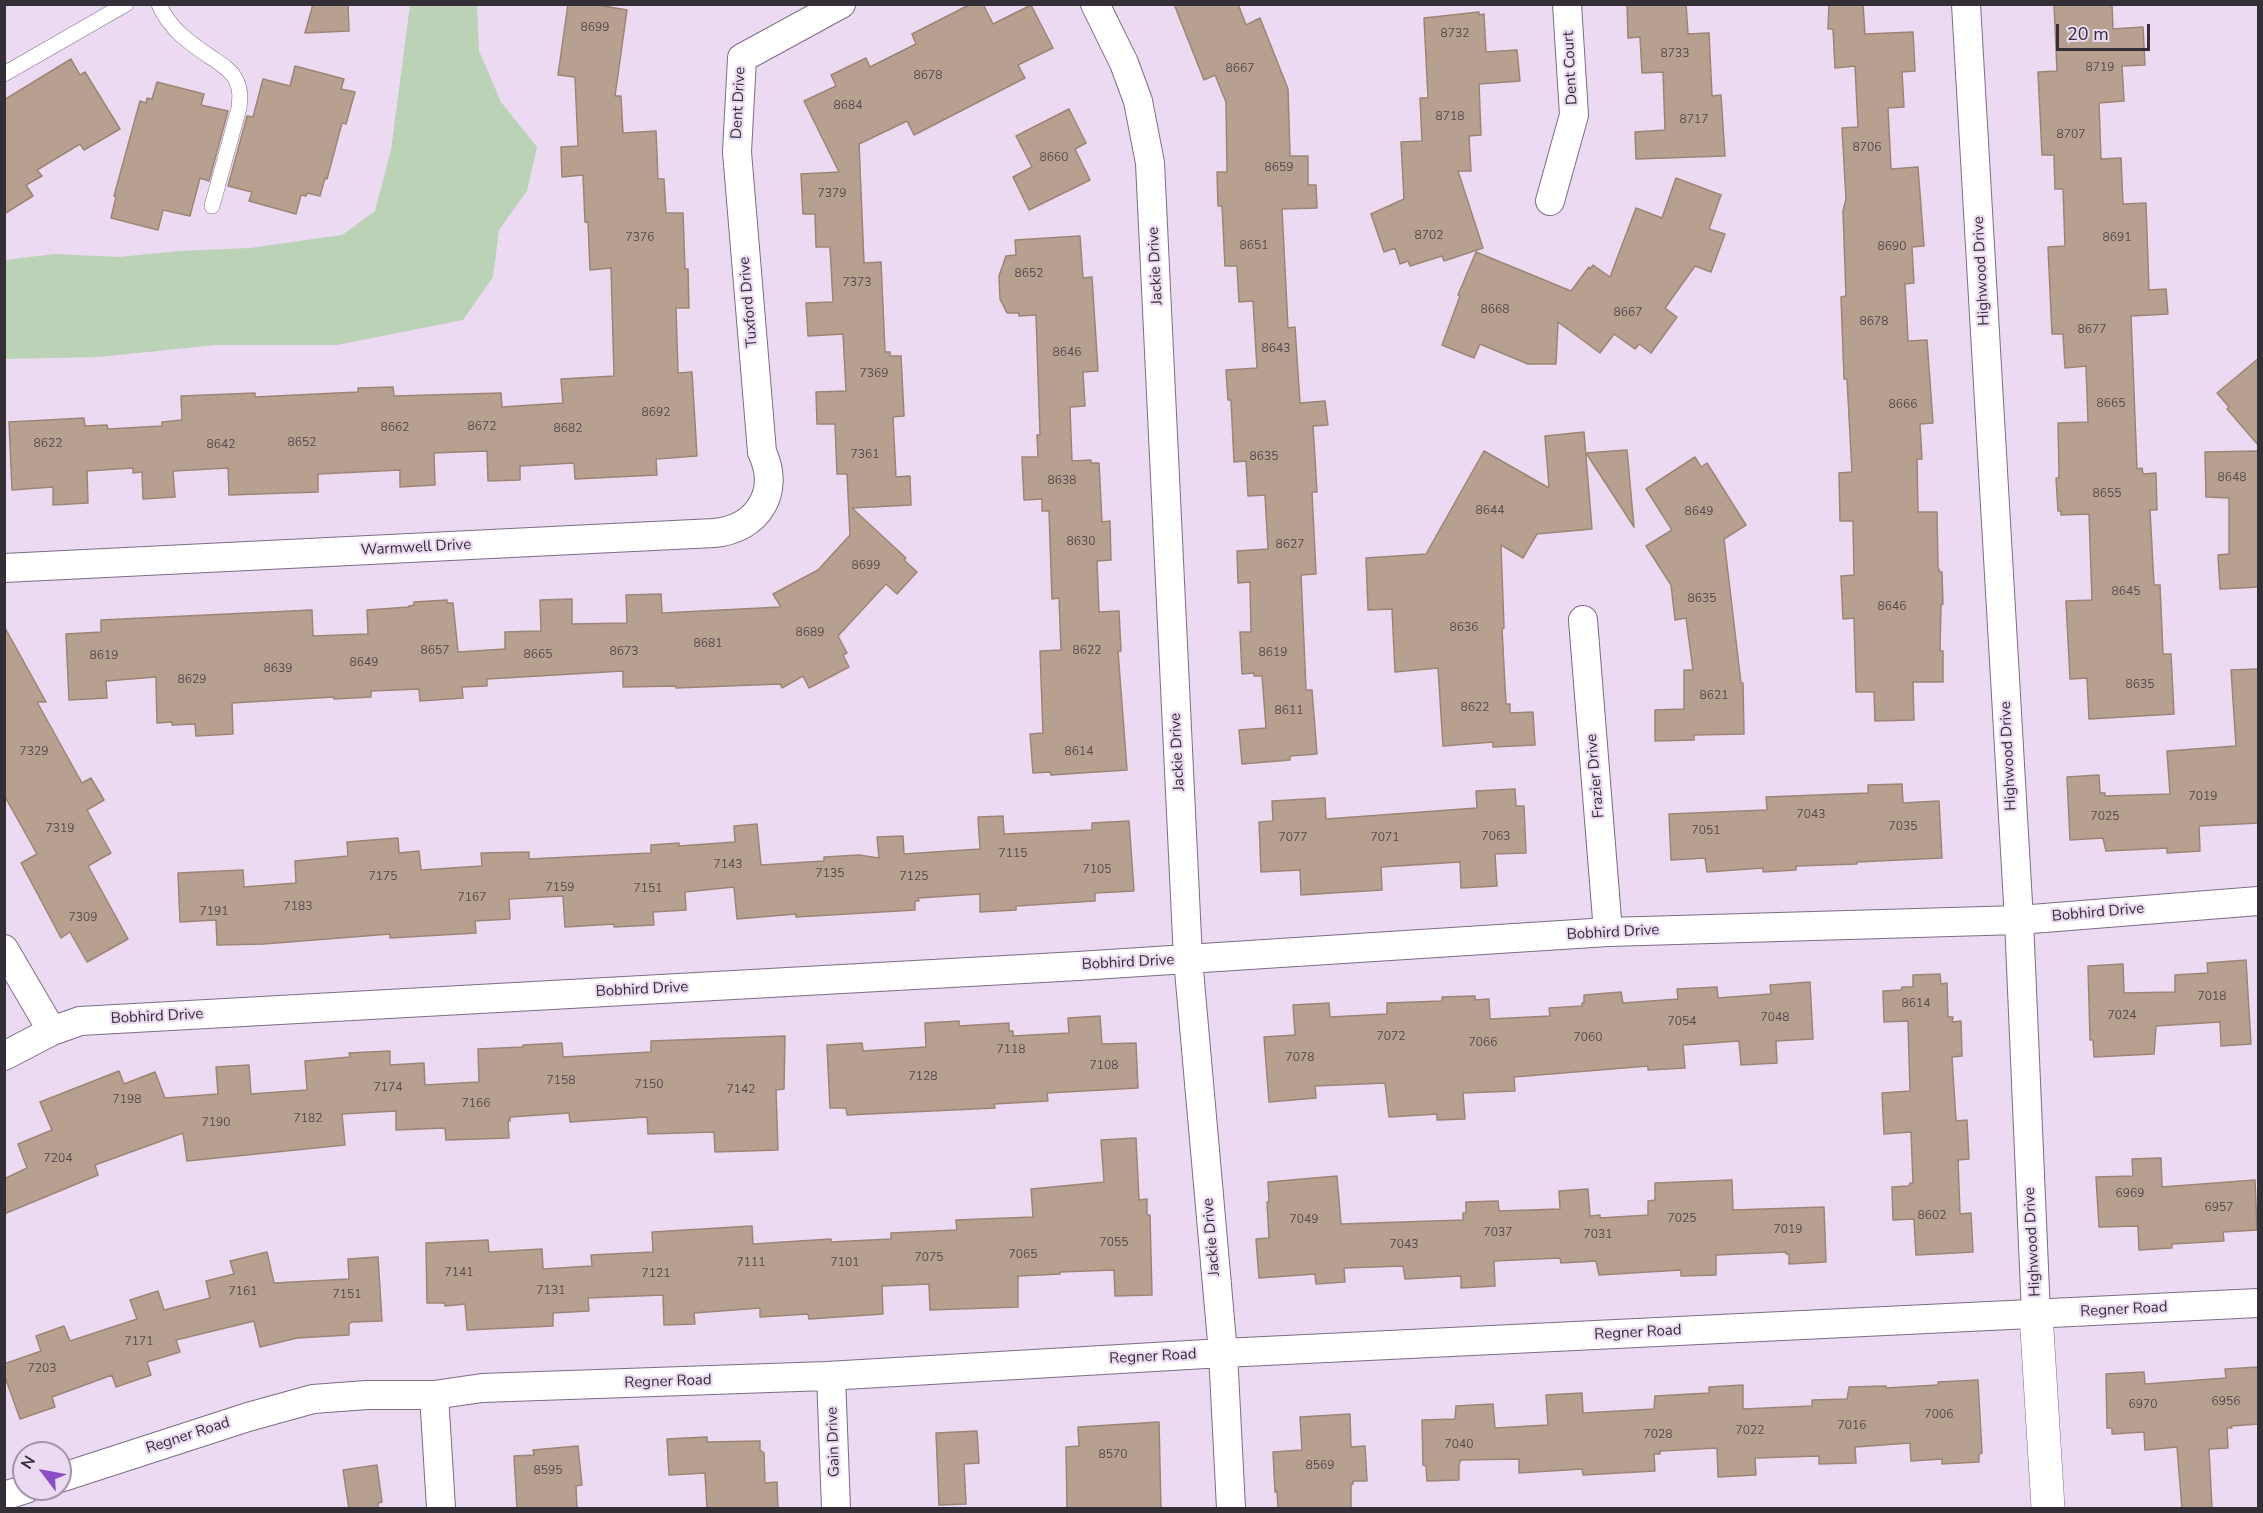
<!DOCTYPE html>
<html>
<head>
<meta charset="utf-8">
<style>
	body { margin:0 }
	#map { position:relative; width:2263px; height:1513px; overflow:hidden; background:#ebdaf2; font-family:"Nunito Sans",sans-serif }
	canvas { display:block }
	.frame { position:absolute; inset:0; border:6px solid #342e37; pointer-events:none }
	.north { position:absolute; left:12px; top:1441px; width:60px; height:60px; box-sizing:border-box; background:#ebdaf2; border:2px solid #a295a7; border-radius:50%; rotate:302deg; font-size:16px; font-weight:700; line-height:24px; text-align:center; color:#342e37 }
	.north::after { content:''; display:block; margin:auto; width:21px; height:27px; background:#8a4ec4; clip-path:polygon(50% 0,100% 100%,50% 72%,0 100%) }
	.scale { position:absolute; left:2056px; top:24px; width:94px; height:27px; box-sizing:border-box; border:3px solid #342e37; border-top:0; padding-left:8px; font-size:18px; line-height:21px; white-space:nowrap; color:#342e37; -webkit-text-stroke:4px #ebdaf2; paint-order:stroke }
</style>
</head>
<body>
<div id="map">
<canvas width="2263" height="1513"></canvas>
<div class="frame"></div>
<div class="north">N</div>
<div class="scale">20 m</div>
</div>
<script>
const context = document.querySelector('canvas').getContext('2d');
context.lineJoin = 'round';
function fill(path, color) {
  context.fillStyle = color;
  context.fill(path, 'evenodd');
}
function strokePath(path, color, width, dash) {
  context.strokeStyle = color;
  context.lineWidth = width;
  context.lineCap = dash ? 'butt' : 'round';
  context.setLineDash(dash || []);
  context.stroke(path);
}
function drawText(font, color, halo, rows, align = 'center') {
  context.font = font + ' "Nunito Sans",sans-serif';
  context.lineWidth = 4.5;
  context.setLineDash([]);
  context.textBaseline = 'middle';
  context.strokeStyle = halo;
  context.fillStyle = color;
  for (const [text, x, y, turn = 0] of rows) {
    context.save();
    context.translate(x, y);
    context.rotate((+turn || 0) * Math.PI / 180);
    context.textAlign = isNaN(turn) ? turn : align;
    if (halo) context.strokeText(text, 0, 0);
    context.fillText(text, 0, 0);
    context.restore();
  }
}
fill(new Path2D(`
	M410 5H477L479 51 501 102 537 147 527 191 499 230 493 277 463 320 337 345H215L99 357 5 359V260L54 254 119 257 179 251 250 248 342 235 375 211 391 150Z`), '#bbd2b6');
const building = new Path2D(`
	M313 4H348L349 31 305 33Z
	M568 4H592L627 10 615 96H621L623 133 656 131 658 179H664L666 213H683L685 269H688L689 308H676L678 373 692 372 697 456 656 459 657 475 575 479 574 463 520 466V480L488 481 487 451 434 453 435 485 400 487V470L318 474V492L229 495 228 468 173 471 175 497 143 499 142 472 133 473V468L87 471 88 503 53 505V487L12 490 9 422 84 418 85 426 107 425 108 429 162 426V422L182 420 181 396 255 393V397L358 392V388L393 387 394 396 501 393 502 407 563 403 561 379 614 376 611 268 590 270 588 222H585L583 175 562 177 561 147 578 146 575 77 558 75Z
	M971 4H983L993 24 1031 5 1053 48 1018 65 1025 78 914 135 907 121 859 144 864 263 881 262 885 352H890V356H901L904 416 893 417 896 477 910 476 911 505 852 508 906 558 904 560 917 572 897 594 886 584 838 636 847 653 843 655 849 667 809 688 803 676 782 688 780 684 676 688V686L623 687V671L487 679V686L462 687 463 698 420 701 419 689 371 691V697L334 699V697L232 703 233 734 196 736 195 724 172 725V722L157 723 156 677 106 681 107 698 69 700 66 634 101 632V620L312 610 313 636 368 634 367 610 409 607V606L414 605V602L447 600V603H453L458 652 505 649V632L541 631 540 600 572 599V624L627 623 626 595 661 594 662 613 781 607 773 594 818 570 850 535 847 474H837L835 424H817L816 392 846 391 843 334 808 336 806 303 833 302 830 247H816L815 214H803L801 174 839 172 804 101 836 86 831 75 866 58 870 67 916 44 912 34Z
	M1174 4H1238L1246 25 1260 18 1288 89 1290 156H1308V185H1316L1317 208 1282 209 1288 328 1295 327 1300 403 1325 401 1328 425 1313 426 1317 492H1312L1316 574 1301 575 1306 690H1312L1317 754 1290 756V760L1242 764 1239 730 1266 728 1262 676H1254V673L1242 674 1240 632H1251L1250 582 1238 583 1237 551 1268 549 1265 495 1248 496 1246 461 1234 462 1231 400H1228L1226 370 1257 368 1253 301 1239 302 1237 266H1225L1222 206H1218L1217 172H1227L1226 102 1215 75 1204 80Z
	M1627 4H1686L1688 34 1709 33 1712 96 1721 95 1725 156 1636 159 1635 132 1665 130 1663 72 1642 73 1640 37 1628 38Z
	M1829 4H1863L1865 34 1913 32 1915 71 1902 72 1904 107 1888 108 1891 169 1918 167 1924 246 1912 247 1914 283 1905 284 1908 341 1927 340 1933 423 1920 424 1922 459H1917L1918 512H1937L1938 567 1940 572H1942L1943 604 1941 605 1940 651H1943V682H1913L1914 720 1875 721 1874 692H1856L1854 618 1843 619 1841 576 1854 575 1853 521H1840L1839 473 1852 472 1847 379H1844L1841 297 1846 296 1843 211 1846 199 1842 128 1858 127 1855 66 1835 68 1833 29H1828Z
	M2054 4H2112L2113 29 2143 27 2145 65 2122 66 2124 101 2099 103 2101 159 2121 158 2123 204 2146 203 2149 290 2166 289 2168 314 2131 316 2137 469 2142 468 2143 474 2156 473 2157 510H2150L2154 585H2160L2163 654H2171L2174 714 2089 719 2087 678 2070 679 2066 601 2092 600 2089 514 2061 515V511H2058L2056 478H2059V473L2058 423 2088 422 2086 366 2065 368 2063 334H2052L2048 247 2065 246 2063 189H2055L2054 155H2042L2038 72 2057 71Z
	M1479 12V15L1484 14 1486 52 1517 50 1520 81 1479 84 1481 135 1469 136 1471 171H1458L1483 248 1444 261 1442 256 1410 266 1408 261 1400 264 1395 248 1384 252 1371 214 1404 199 1401 142 1422 141 1420 98H1428L1424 18Z
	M71 59 80 75 85 72 120 129 84 150 80 144 37 170 42 176 26 185 33 196 4 214V100Z
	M295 66 344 79 341 89 355 92 346 124 342 123 327 179 325 178 320 196 307 193 306 196 301 195 296 214 249 201 252 192 228 186 247 116 253 117 263 79 290 86Z
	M157 82 204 94 201 105 228 111 209 181 200 178 190 216 163 210 158 230 111 218 116 197 114 196 140 101 146 103 147 98 152 99Z
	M1069 109 1086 143 1075 149 1090 180 1029 210 1013 177 1032 167 1016 136Z
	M1676 178 1721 195 1709 229 1725 234 1711 272 1695 266 1665 308 1677 317 1651 353 1639 344 1635 349 1614 334 1600 353 1558 322 1556 364H1528L1480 344 1474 358 1442 345 1460 296 1458 295 1476 252 1571 291 1589 267 1590 269 1593 265 1610 277 1636 208 1662 218Z
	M1080 236 1083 278 1092 277 1098 371 1083 372 1085 406 1070 407 1072 461 1091 460V463H1099L1102 522 1110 521 1111 560 1097 561 1099 612 1119 611 1121 651H1118L1127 770 1051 775 1050 772 1033 773 1030 734 1043 733 1040 651 1061 650 1059 598 1052 599 1049 511H1042V499L1024 500 1022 457H1038L1037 435H1040L1036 315 1019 316V313H1007L1000 299 999 276 1006 256 1016 255 1015 240Z
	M2259 358V446L2227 409 2229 407 2217 393Z
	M1584 432 1592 529 1537 534 1523 558 1501 545 1504 628 1502 629 1506 704H1510V713L1533 712 1535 745 1493 747V742L1443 746 1438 668 1395 672 1392 609 1368 610 1366 558 1426 554 1484 451 1549 488 1545 436Z
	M1627 450 1634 527 1586 453Z
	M2259 451V587L2220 589 2218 555 2229 554V498L2206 497 2205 452Z
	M1695 457 1701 467 1707 463 1746 525 1724 539 1741 683H1743L1744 734 1694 735V740L1655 741V710L1684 709V670H1693L1686 618 1675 620 1671 585 1646 546 1672 530 1646 489Z
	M4 626 46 702H37L82 783 91 778 104 800 87 810 111 853 88 866 128 939 87 962 70 932 61 938 21 863 37 854 4 795Z
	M2259 669V823L2199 826 2200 851 2167 853V848L2106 851 2103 838 2070 840 2067 777 2099 775 2100 793H2105V796L2170 794 2167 751 2236 746 2231 670Z
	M1902 784 1903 803 1939 801 1942 858 1857 862V864L1796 866V870L1763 872V868L1707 872 1705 858 1671 860 1669 814 1767 810 1766 797 1868 793V785Z
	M1515 789 1516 806H1524L1526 853 1495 854 1497 886 1461 888 1460 862 1381 867 1382 890 1332 893 1301 895 1300 870 1261 872 1259 822 1273 821 1272 801 1325 798 1326 819 1477 808 1476 791Z
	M1003 816 1004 834 1092 830V823L1129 821 1134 891 1095 893V901L1016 906V910L980 912V894L918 898 919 901H915V910L796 917V914L737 919 734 887 685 892 686 910 653 912 654 925 614 927V924L565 927 563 896 509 899 510 919 475 921 476 933 390 938V934L264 944 217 945 216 920 180 922 178 873 243 870 244 887 296 883 295 861 348 856 347 842 398 838 399 853 419 851 421 870 482 866 481 853 529 852V859L651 853V845L679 843V846L735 842 734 826 757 824 761 865 824 861V857L859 855 879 858 877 837 903 836 904 854 980 849 978 817Z
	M2246 960 2251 1044 2221 1046 2220 1022 2156 1026 2154 1054 2094 1057 2093 1040H2090L2088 966 2123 964 2124 993 2175 992V975L2208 973 2207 963Z
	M1940 974 1941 984 1947 983 1948 1017H1953L1952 1022 1961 1021 1962 1056 1952 1057 1956 1121 1967 1120 1969 1159 1958 1160 1960 1214 1971 1213 1973 1252 1916 1255 1914 1219 1893 1220 1892 1187 1909 1186 1910 1183H1913L1911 1132 1884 1134 1882 1093 1910 1091 1908 1021 1884 1022 1883 991 1901 990 1902 987H1913V975Z
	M1810 982 1813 1039 1776 1041 1777 1063 1741 1065 1739 1041 1683 1045 1685 1068 1648 1070V1066L1514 1077 1515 1091 1463 1093 1465 1119 1437 1120V1114L1389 1117 1385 1083 1315 1086 1316 1098 1269 1102 1264 1037 1295 1035 1293 1005 1329 1003 1330 1017 1387 1014V1003L1442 1001V997L1475 996V1000L1489 999 1490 1019 1550 1016 1549 1008 1582 1006V1003H1584V995L1621 992 1623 1003 1678 999 1677 989 1717 987 1718 998 1771 994 1770 985Z
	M1100 1016 1102 1044 1136 1043 1138 1088 1047 1093 1048 1101 994 1104 995 1108 847 1115 846 1108H830L827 1045 862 1043 863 1051 926 1047 925 1023 959 1021V1026L1009 1023V1031H1013V1036L1069 1033 1068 1018Z
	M785 1036 784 1089 776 1090 778 1150 715 1152 714 1132 648 1134 647 1117 570 1122 569 1113 510 1117V1121H508L509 1138 446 1140 445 1128 396 1130V1111L342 1114 345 1145 187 1161 183 1133 95 1165 98 1175 4 1214V1179L27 1168 18 1144 52 1130 40 1102 119 1071 124 1084 155 1072 165 1098 218 1094 216 1067 249 1065 251 1094 307 1090 305 1061 350 1057 349 1053 390 1051V1065L424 1063 425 1085 479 1082 478 1049 523 1047V1045L562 1043 563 1057 651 1052V1041Z
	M1136 1138 1139 1200 1147 1199V1215H1150L1152 1295 1115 1296 1114 1270 1060 1272V1274L1018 1276V1307L930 1310 929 1284 882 1286 883 1314 809 1319 808 1314 760 1317V1308L694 1313 695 1324 664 1325 663 1295 588 1298 589 1311 553 1313V1326L467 1330 465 1304 445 1306V1303H427L426 1243 488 1240 489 1252 542 1249 543 1269 592 1266 591 1255 653 1252 652 1232 752 1226 753 1244 831 1239V1242L891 1239V1233L957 1230 956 1220 1033 1217 1031 1189 1104 1182 1101 1140Z
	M2161 1158 2162 1187 2255 1180 2257 1230 2223 1232 2224 1241 2172 1244V1248L2139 1250 2138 1226 2099 1227 2096 1177 2133 1176 2132 1159Z
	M1337 1176 1341 1224 1463 1220V1213H1466V1202L1498 1201 1499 1211 1560 1209 1559 1191 1588 1189 1590 1216 1600 1215V1218L1648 1215V1201L1655 1200V1183L1732 1180 1733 1210 1824 1207 1826 1262 1789 1264V1254H1786V1252L1716 1255V1275L1681 1276V1270L1599 1275 1596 1261 1561 1263 1560 1258 1494 1261 1495 1286 1461 1288V1276L1405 1279 1403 1266 1344 1268 1345 1282 1316 1284 1315 1274 1259 1278 1256 1239 1269 1238 1267 1202H1269L1268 1182Z
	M267 1252 274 1283 349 1279 348 1259 378 1257 382 1321 352 1322 349 1324V1335L297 1338 260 1347 254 1321 176 1340 180 1352 147 1362 151 1375 116 1387 112 1375 52 1397 55 1407 20 1419 4 1374V1364L41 1351 36 1336 64 1326 70 1341 137 1319 130 1300 158 1291 164 1310 210 1298 206 1281 234 1274 230 1261Z
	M2259 1367V1424L2231 1426 2232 1428H2227L2228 1448 2209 1449 2212 1509H2182L2177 1447 2145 1450 2144 1432 2112 1434V1428H2107L2106 1374 2144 1372 2145 1384 2226 1378 2225 1369Z
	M1978 1380 1982 1453 1979 1454V1462L1942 1464V1459L1911 1461 1910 1443 1855 1447 1856 1463 1819 1464V1456L1755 1458 1756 1475 1718 1477 1717 1448 1660 1451V1454H1654L1655 1471 1583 1475 1582 1469 1519 1473V1459L1461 1460 1459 1464V1480L1427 1481 1426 1466 1423 1465 1422 1420 1455 1419 1456 1406 1493 1404 1495 1428 1548 1425 1546 1395 1582 1393 1583 1413 1654 1409 1655 1396 1709 1393V1387L1743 1385V1409L1812 1406V1400L1847 1399 1849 1387 1886 1386V1388L1938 1385V1382Z
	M1350 1414 1351 1447 1365 1446 1367 1481H1353V1484H1351V1509H1278L1277 1491 1275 1492 1273 1452 1302 1450 1300 1417Z
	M1159 1422 1161 1509H1067L1066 1447 1079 1446 1078 1427Z
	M977 1431 979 1463 964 1464 966 1504 939 1505 936 1433Z
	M707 1437V1442L760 1441V1450L764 1453 765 1483 777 1482 778 1509H707L705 1473 669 1475 667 1439Z
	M578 1446 582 1485 576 1486 577 1509H517L514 1456 534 1455 533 1450Z
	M377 1465 382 1502 378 1503V1509H349L343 1470Z`);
fill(building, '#b8a090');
strokePath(building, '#9c8575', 1.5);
const service = new Path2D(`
	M159 4C169 29 191 44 212 58 221 64 232 71 236 80 241 90 240 98 239 108L212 206
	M4 74 126 4`);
const minor = new Path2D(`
	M1095 4 1124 63 1138 101 1150 163 1188 959 1223 1353 1231 1508
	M1966 4 2019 920 2036 1314
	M1550 201 1574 115 1567 4
	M4 568 714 533C758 529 781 492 762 452L737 152 742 58 841 4
	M1583 620 1608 932
	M4 949 52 1031
	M4 1056 52 1031 80 1021 1078 966 1608 932 2019 920 2258 901
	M831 1376 836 1508
	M434 1395 441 1508
	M60 1478 248 1417 313 1399 367 1395H434L482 1388 827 1376 1223 1353 2258 1303
	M4 1496 26 1489`);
const tertiary = new Path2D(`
	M2036 1314 2048 1508`);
strokePath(service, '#7c6d82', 16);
strokePath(minor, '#7c6d82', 30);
strokePath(tertiary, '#7c6d82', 34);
strokePath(service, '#fff', 15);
strokePath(minor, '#fff', 28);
strokePath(tertiary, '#fff', 33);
drawText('12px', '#554a4d', null, [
	["8699",595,28],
	["8732",1455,34],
	["8733",1675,54],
	["8719",2100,68],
	["8667",1240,69],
	["8678",928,76],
	["8684",848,106],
	["8718",1450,117],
	["8717",1694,120],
	["8707",2071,135],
	["8706",1867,148],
	["8660",1054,158],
	["8659",1279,168],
	["7379",832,194],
	["8702",1429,236],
	["7376",640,238],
	["8691",2117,238],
	["8651",1254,246],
	["8690",1892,247],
	["8652",1029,274],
	["7373",857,283],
	["8668",1495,310],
	["8667",1628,313],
	["8678",1874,322],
	["8677",2092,330],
	["8643",1276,349],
	["8646",1067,353],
	["7369",874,374],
	["8665",2111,404],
	["8666",1903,405],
	["8692",656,413],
	["8672",482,427],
	["8662",395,428],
	["8682",568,429],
	["8652",302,443],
	["8622",48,444],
	["8642",221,445],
	["7361",865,455],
	["8635",1264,457],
	["8648",2232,478],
	["8638",1062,481],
	["8655",2107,494],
	["8644",1490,511],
	["8649",1699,512],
	["8630",1081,542],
	["8627",1290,545],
	["8699",866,566],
	["8645",2126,592],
	["8635",1702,599],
	["8646",1892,607],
	["8636",1464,628],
	["8689",810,633],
	["8681",708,644],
	["8657",435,651],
	["8622",1087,651],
	["8673",624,652],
	["8619",1273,653],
	["8665",538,655],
	["8619",104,656],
	["8649",364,663],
	["8639",278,669],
	["8629",192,680],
	["8635",2140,685],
	["8621",1714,696],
	["8622",1475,708],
	["8611",1289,711],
	["7329",34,752],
	["8614",1079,752],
	["7019",2203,797],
	["7043",1811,815],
	["7025",2105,817],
	["7035",1903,827],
	["7319",60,829],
	["7051",1706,831],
	["7063",1496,837],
	["7077",1293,838],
	["7071",1385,838],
	["7115",1013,854],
	["7143",728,865],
	["7105",1097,870],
	["7135",830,874],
	["7175",383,877],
	["7125",914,877],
	["7159",560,888],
	["7151",648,889],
	["7167",472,898],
	["7183",298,907],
	["7191",214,912],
	["7309",83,918],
	["7018",2212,997],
	["8614",1916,1004],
	["7024",2122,1016],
	["7048",1775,1018],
	["7054",1682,1022],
	["7072",1391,1037],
	["7060",1588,1038],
	["7066",1483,1043],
	["7118",1011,1050],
	["7078",1300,1058],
	["7108",1104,1066],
	["7128",923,1077],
	["7158",561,1081],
	["7150",649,1085],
	["7174",388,1088],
	["7142",741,1090],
	["7198",127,1100],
	["7166",476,1104],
	["7182",308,1119],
	["7190",216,1123],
	["7204",58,1159],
	["6969",2130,1194],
	["6957",2219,1208],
	["8602",1932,1216],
	["7025",1682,1219],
	["7049",1304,1220],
	["7019",1788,1230],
	["7037",1498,1233],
	["7031",1598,1235],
	["7055",1114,1243],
	["7043",1404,1245],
	["7065",1023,1255],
	["7075",929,1258],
	["7111",751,1263],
	["7101",845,1263],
	["7141",459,1273],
	["7121",656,1274],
	["7131",551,1291],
	["7161",243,1292],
	["7151",347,1295],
	["7171",139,1342],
	["7203",42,1369],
	["6956",2226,1402],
	["6970",2143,1405],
	["7006",1939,1415],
	["7016",1852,1426],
	["7022",1750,1431],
	["7028",1658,1435],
	["7040",1459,1445],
	["8570",1113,1455],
	["8569",1320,1466],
	["8595",548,1471]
]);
drawText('15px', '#342e37', '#ebdaf2', [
	["Dent Court",1571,68,-93],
	["Dent Drive",739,103,-87],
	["Jackie Drive",1156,266,-93],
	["Highwood Drive",1982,271,-93],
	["Tuxford Drive",749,302,-95],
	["Warmwell Drive",416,548,-3],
	["Jackie Drive",1178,752,-93],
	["Highwood Drive",2009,756,-93],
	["Frazier Drive",1596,776,-95],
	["Bobhird Drive",2098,913,-5],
	["Bobhird Drive",1613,933,-3],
	["Bobhird Drive",1128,963,-3],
	["Bobhird Drive",642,990,-3],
	["Bobhird Drive",157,1017,-3],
	["Jackie Drive",1212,1237,-95],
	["Highwood Drive",2033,1242,-93],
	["Regner Road",2124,1310,-3],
	["Regner Road",1638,1333,-3],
	["Regner Road",1153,1357,-3],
	["Regner Road",668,1382,-2],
	["Regner Road",188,1436,-18],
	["Gain Drive",834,1442,-92]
]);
</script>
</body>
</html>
